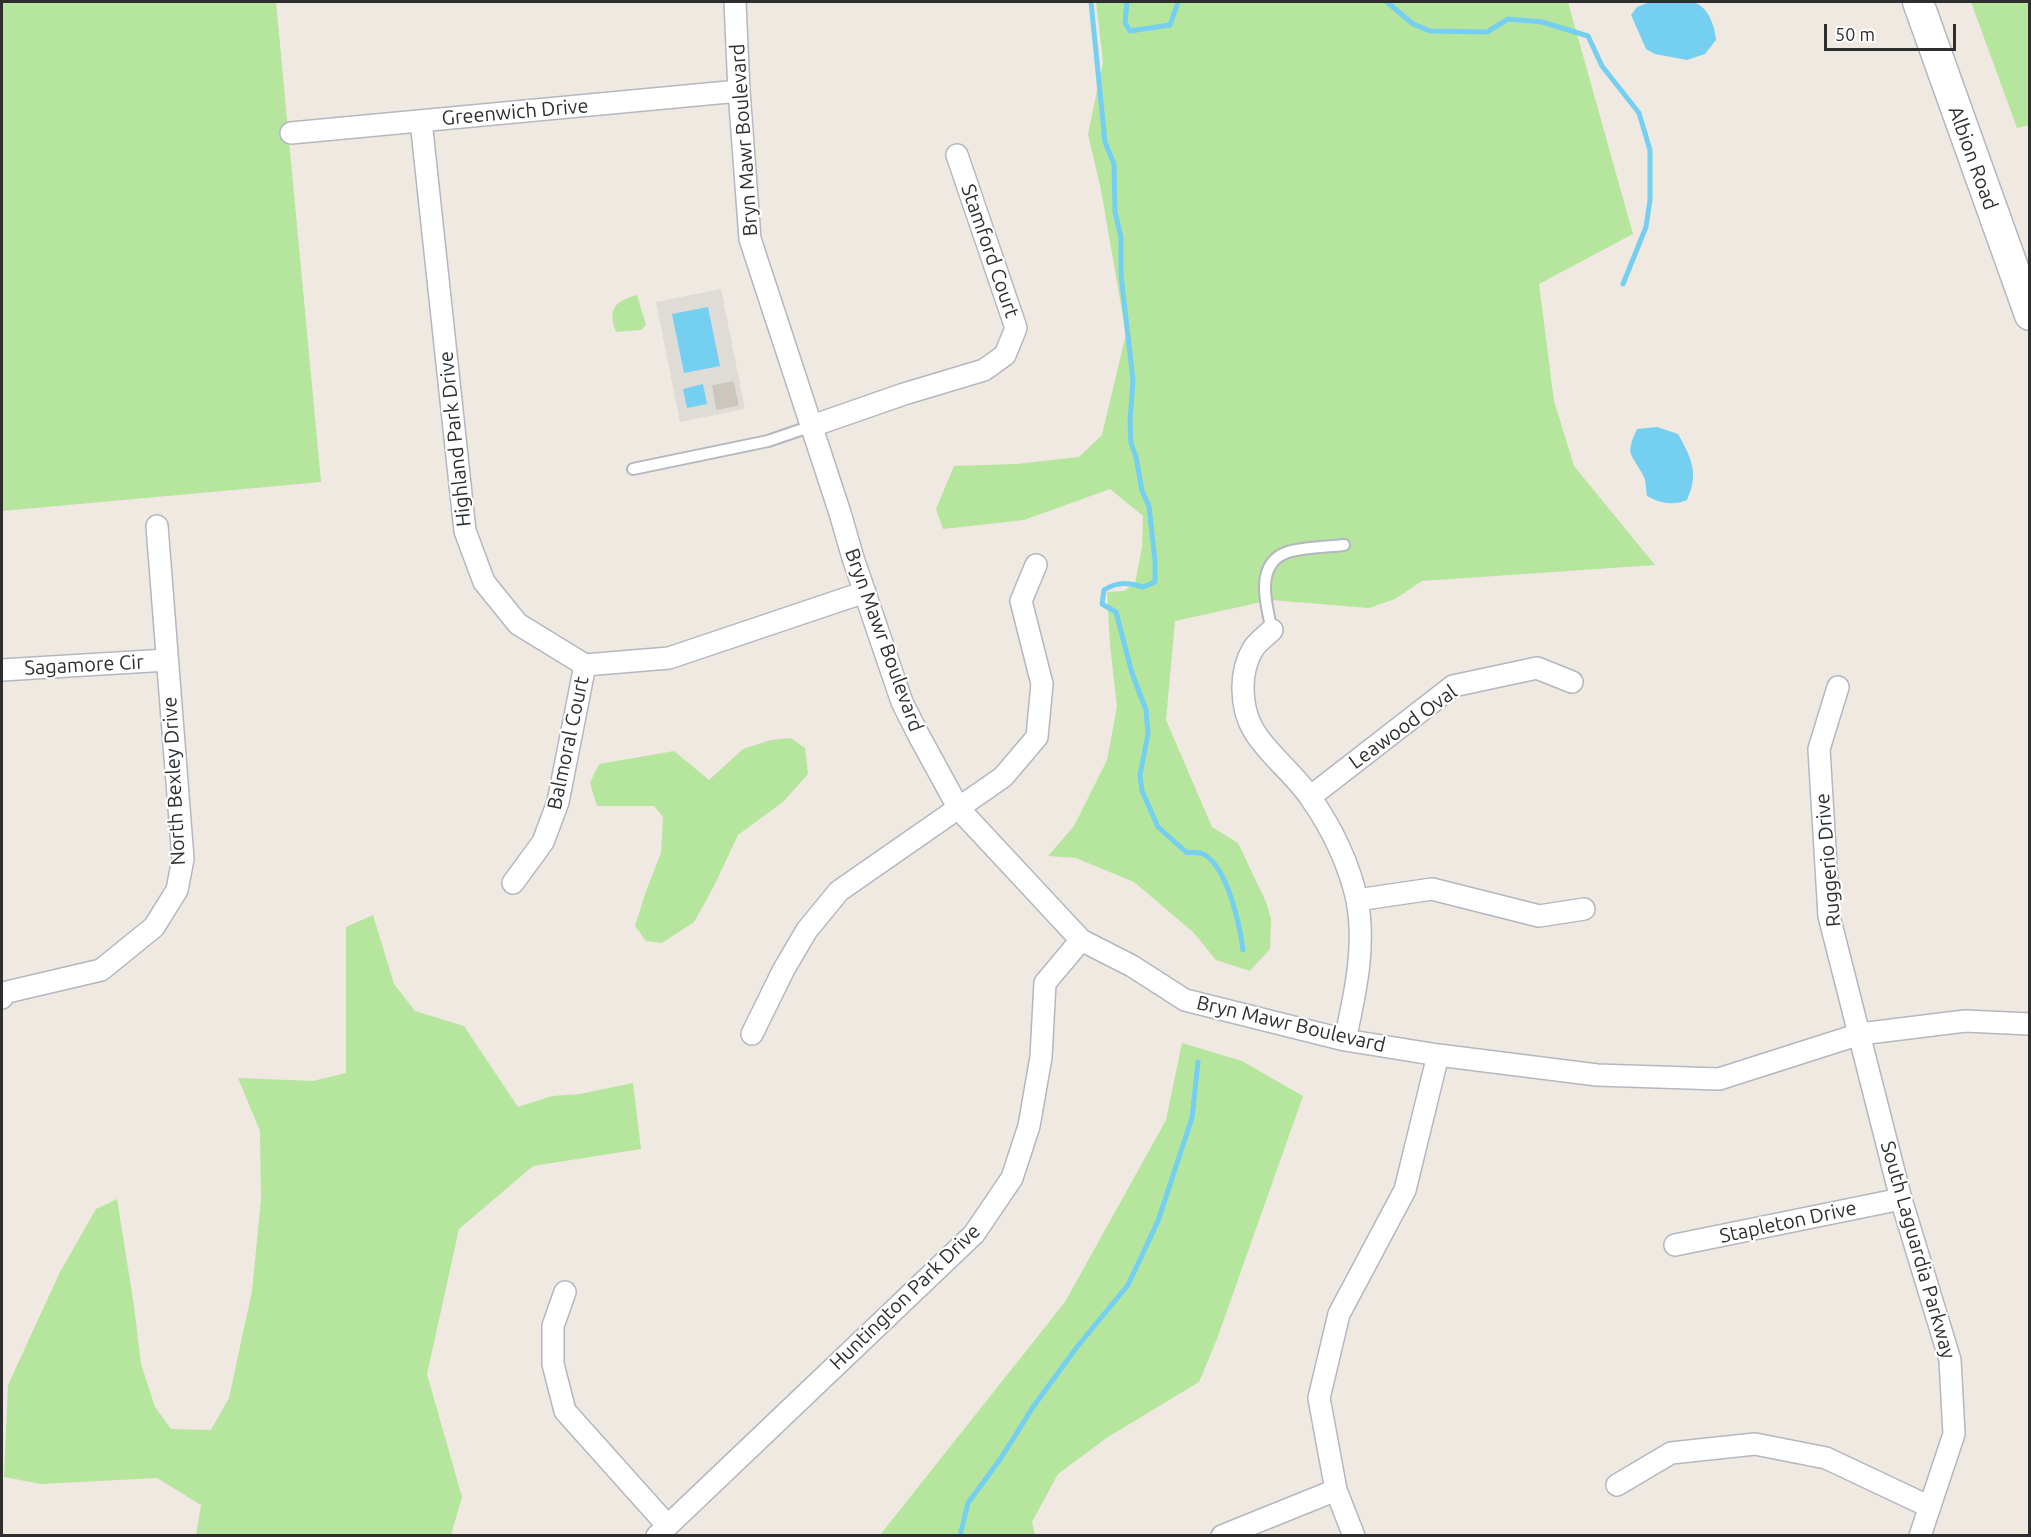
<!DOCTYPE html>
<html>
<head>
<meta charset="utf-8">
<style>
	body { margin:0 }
	#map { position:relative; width:2031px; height:1537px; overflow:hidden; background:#efe9e1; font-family:Ubuntu,sans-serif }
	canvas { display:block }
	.frame { position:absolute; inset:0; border:3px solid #2e2e2e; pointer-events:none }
	.scale { position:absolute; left:1824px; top:24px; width:132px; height:27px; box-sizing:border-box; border:3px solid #2e2e2e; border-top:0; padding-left:8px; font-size:18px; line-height:21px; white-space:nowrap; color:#2e2e2e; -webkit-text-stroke:4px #fff; paint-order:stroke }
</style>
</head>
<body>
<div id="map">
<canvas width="2031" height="1537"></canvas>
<div class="frame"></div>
<div class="scale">50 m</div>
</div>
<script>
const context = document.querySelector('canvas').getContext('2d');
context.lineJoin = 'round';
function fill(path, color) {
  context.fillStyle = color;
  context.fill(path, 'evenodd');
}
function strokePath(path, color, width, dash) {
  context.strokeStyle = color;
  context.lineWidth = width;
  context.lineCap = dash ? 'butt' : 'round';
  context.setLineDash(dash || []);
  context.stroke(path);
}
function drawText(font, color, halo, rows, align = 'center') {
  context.font = font + ' Ubuntu,sans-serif';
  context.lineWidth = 4.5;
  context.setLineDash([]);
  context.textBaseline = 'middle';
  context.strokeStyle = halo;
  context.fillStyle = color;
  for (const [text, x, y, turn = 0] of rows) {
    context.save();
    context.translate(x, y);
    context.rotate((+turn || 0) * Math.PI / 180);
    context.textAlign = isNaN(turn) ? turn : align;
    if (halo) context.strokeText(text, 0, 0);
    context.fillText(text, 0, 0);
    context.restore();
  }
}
fill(new Path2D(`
	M2 2H276L321 482 2 511Z
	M1096 2H1568L1633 234 1539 284 1554 401 1574 466 1655 565 1422 581 1395 599 1369 608 1271 600 1175 621 1166 720 1212 827 1238 843 1266 902 1271 919 1270 949 1250 971 1216 960 1193 932 1134 882 1076 858 1048 856 1074 826 1107 760 1117 707 1110 644 1107 592 1124 591 1135 583 1142 548 1143 516 1110 489 1024 520 943 529 936 509 954 466 1016 464 1079 457 1102 435 1126 334 1101 190 1088 134 1103 62Z
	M1971 2H2029V125L2017 128Z
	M637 295 646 325 641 330 616 332C607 309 615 301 637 295Z
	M791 738 805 748 808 774 783 802 738 835 714 886 694 922 662 943 646 941 635 926 646 891 661 853 663 817 654 806H597L590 783 599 764 674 751 709 780 743 749 771 740Z
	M373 915 394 984 415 1011 464 1026 518 1107 552 1096 580 1094 633 1083 641 1149 533 1166 459 1229 427 1374 462 1497 451 1535H196L201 1505 157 1478 41 1484 4 1477 8 1385 60 1272 96 1209 117 1199 134 1306 141 1364 155 1407 171 1429 211 1430 229 1398 252 1291 261 1200 260 1131 238 1078 313 1081 346 1073V927Z
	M1182 1043 1242 1061 1303 1096 1217 1339 1199 1382 1108 1437 1058 1474 1032 1522 1035 1535H880L1065 1302 1166 1120Z`), '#b6e59e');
fill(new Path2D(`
	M721 289 745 409 680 422 656 302Z`), '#dfdcd8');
fill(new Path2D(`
	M1650 2C1663 2 1680 0 1693 2 1708 6 1715 26 1716 40L1705 54 1687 60 1655 54 1646 49 1631 15 1637 7Z
	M708 307 720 366 684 373 672 314Z
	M703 384 707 404 687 408 683 389Z
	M1657 427 1678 434C1692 459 1699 473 1687 500 1672 506 1660 503 1647 496 1646 490 1646 482 1644 477 1632 453 1624 457 1637 429Z`), '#75cff0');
strokePath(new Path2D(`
	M1091 2 1105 142 1114 164 1115 212 1121 237V275L1133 380 1130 422 1131 443 1136 457 1142 491 1149 506 1155 561V582L1143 587C1128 583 1118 581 1104 590L1102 604 1116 612 1132 673 1146 710 1148 734 1140 775 1142 791 1158 827 1186 852C1190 853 1197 852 1201 853 1227 863 1240 926 1243 950
	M1127 2 1125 23 1130 31 1170 25 1178 2
	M1387 2 1413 24 1430 31 1487 32 1508 19 1542 22 1588 36 1602 66 1639 113 1650 150V200L1646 227 1623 284
	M960 1536 968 1503 1001 1458 1033 1407 1077 1347 1128 1285 1158 1221 1192 1118 1198 1062`), '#75cff0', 5);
const building = new Path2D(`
	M733 382 738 405 717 409 713 386Z`);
fill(building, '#cbc7bf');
strokePath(building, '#cbc5ba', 1.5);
const lane = new Path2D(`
	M633 469 768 441 812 426
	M1272 630C1266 605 1254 563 1288 552 1304 547 1328 547 1344 545`);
const street = new Path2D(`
	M735 2 739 91 750 239 840 513 853 558 902 702 918 734 959 809 1081 940 1132 966 1185 1000 1345 1040 1438 1055 1597 1075 1719 1079 1860 1034 1965 1021 2030 1024
	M421 121 465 531 484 582 518 624 585 665 669 658 865 592
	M291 133 739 91
	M812 426 904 394 984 370 1005 355 1016 328 957 155
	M1272 630C1266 636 1257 642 1253 649 1239 672 1240 708 1254 731 1267 753 1295 775 1310 797 1331 827 1349 864 1357 900 1366 947 1355 994 1345 1040
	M2 670 167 660
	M1838 687 1819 749 1829 916 1901 1199 1950 1360 1954 1434 1920 1536
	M1310 797 1453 686 1537 668 1572 682
	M513 883 543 842 558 802 585 665
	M1357 900 1432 889 1539 916 1584 909
	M2 998 3 993 101 970 154 927 177 890 183 859 157 526
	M752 1034 784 969 807 930 839 891 1003 777 1037 737 1042 684 1021 601 1036 565
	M1675 1245 1901 1199
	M565 1292 553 1326V1364L565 1411 667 1525
	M1617 1485 1671 1453 1755 1444 1826 1458 1930 1507
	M657 1536 974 1234 1012 1178 1029 1126 1041 1057 1045 983 1081 940
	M1222 1536 1336 1490
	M1354 1536 1336 1490 1319 1398 1339 1314 1405 1190 1438 1055`);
const secondary = new Path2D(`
	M1918 2 2030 315`);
strokePath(lane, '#b4b7c1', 14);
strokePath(street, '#b4b7c1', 24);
strokePath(secondary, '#b4b7c1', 33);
strokePath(lane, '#fff', 10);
strokePath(street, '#fff', 21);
strokePath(secondary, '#fff', 30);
drawText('20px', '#2e2e2e', '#fff', [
	["Greenwich Drive",515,112,-5],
	["Bryn Mawr Boulevard",744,140,-94],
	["Albion Road",1973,158,70],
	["Stamford Court",990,251,71],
	["Highland Park Drive",455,439,-96],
	["Bryn Mawr Boulevard",884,640,70],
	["Sagamore Cir",84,665,-3],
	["Leawood Oval",1403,727,-36],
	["Balmoral Court",568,743,-78],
	["North Bexley Drive",174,781,-93],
	["Ruggerio Drive",1828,860,-95],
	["Bryn Mawr Boulevard",1291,1024,13],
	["Stapleton Drive",1788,1222,-12],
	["South Laguardia Parkway",1918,1250,74],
	["Huntington Park Drive",905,1297,-44]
]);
</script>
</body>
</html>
